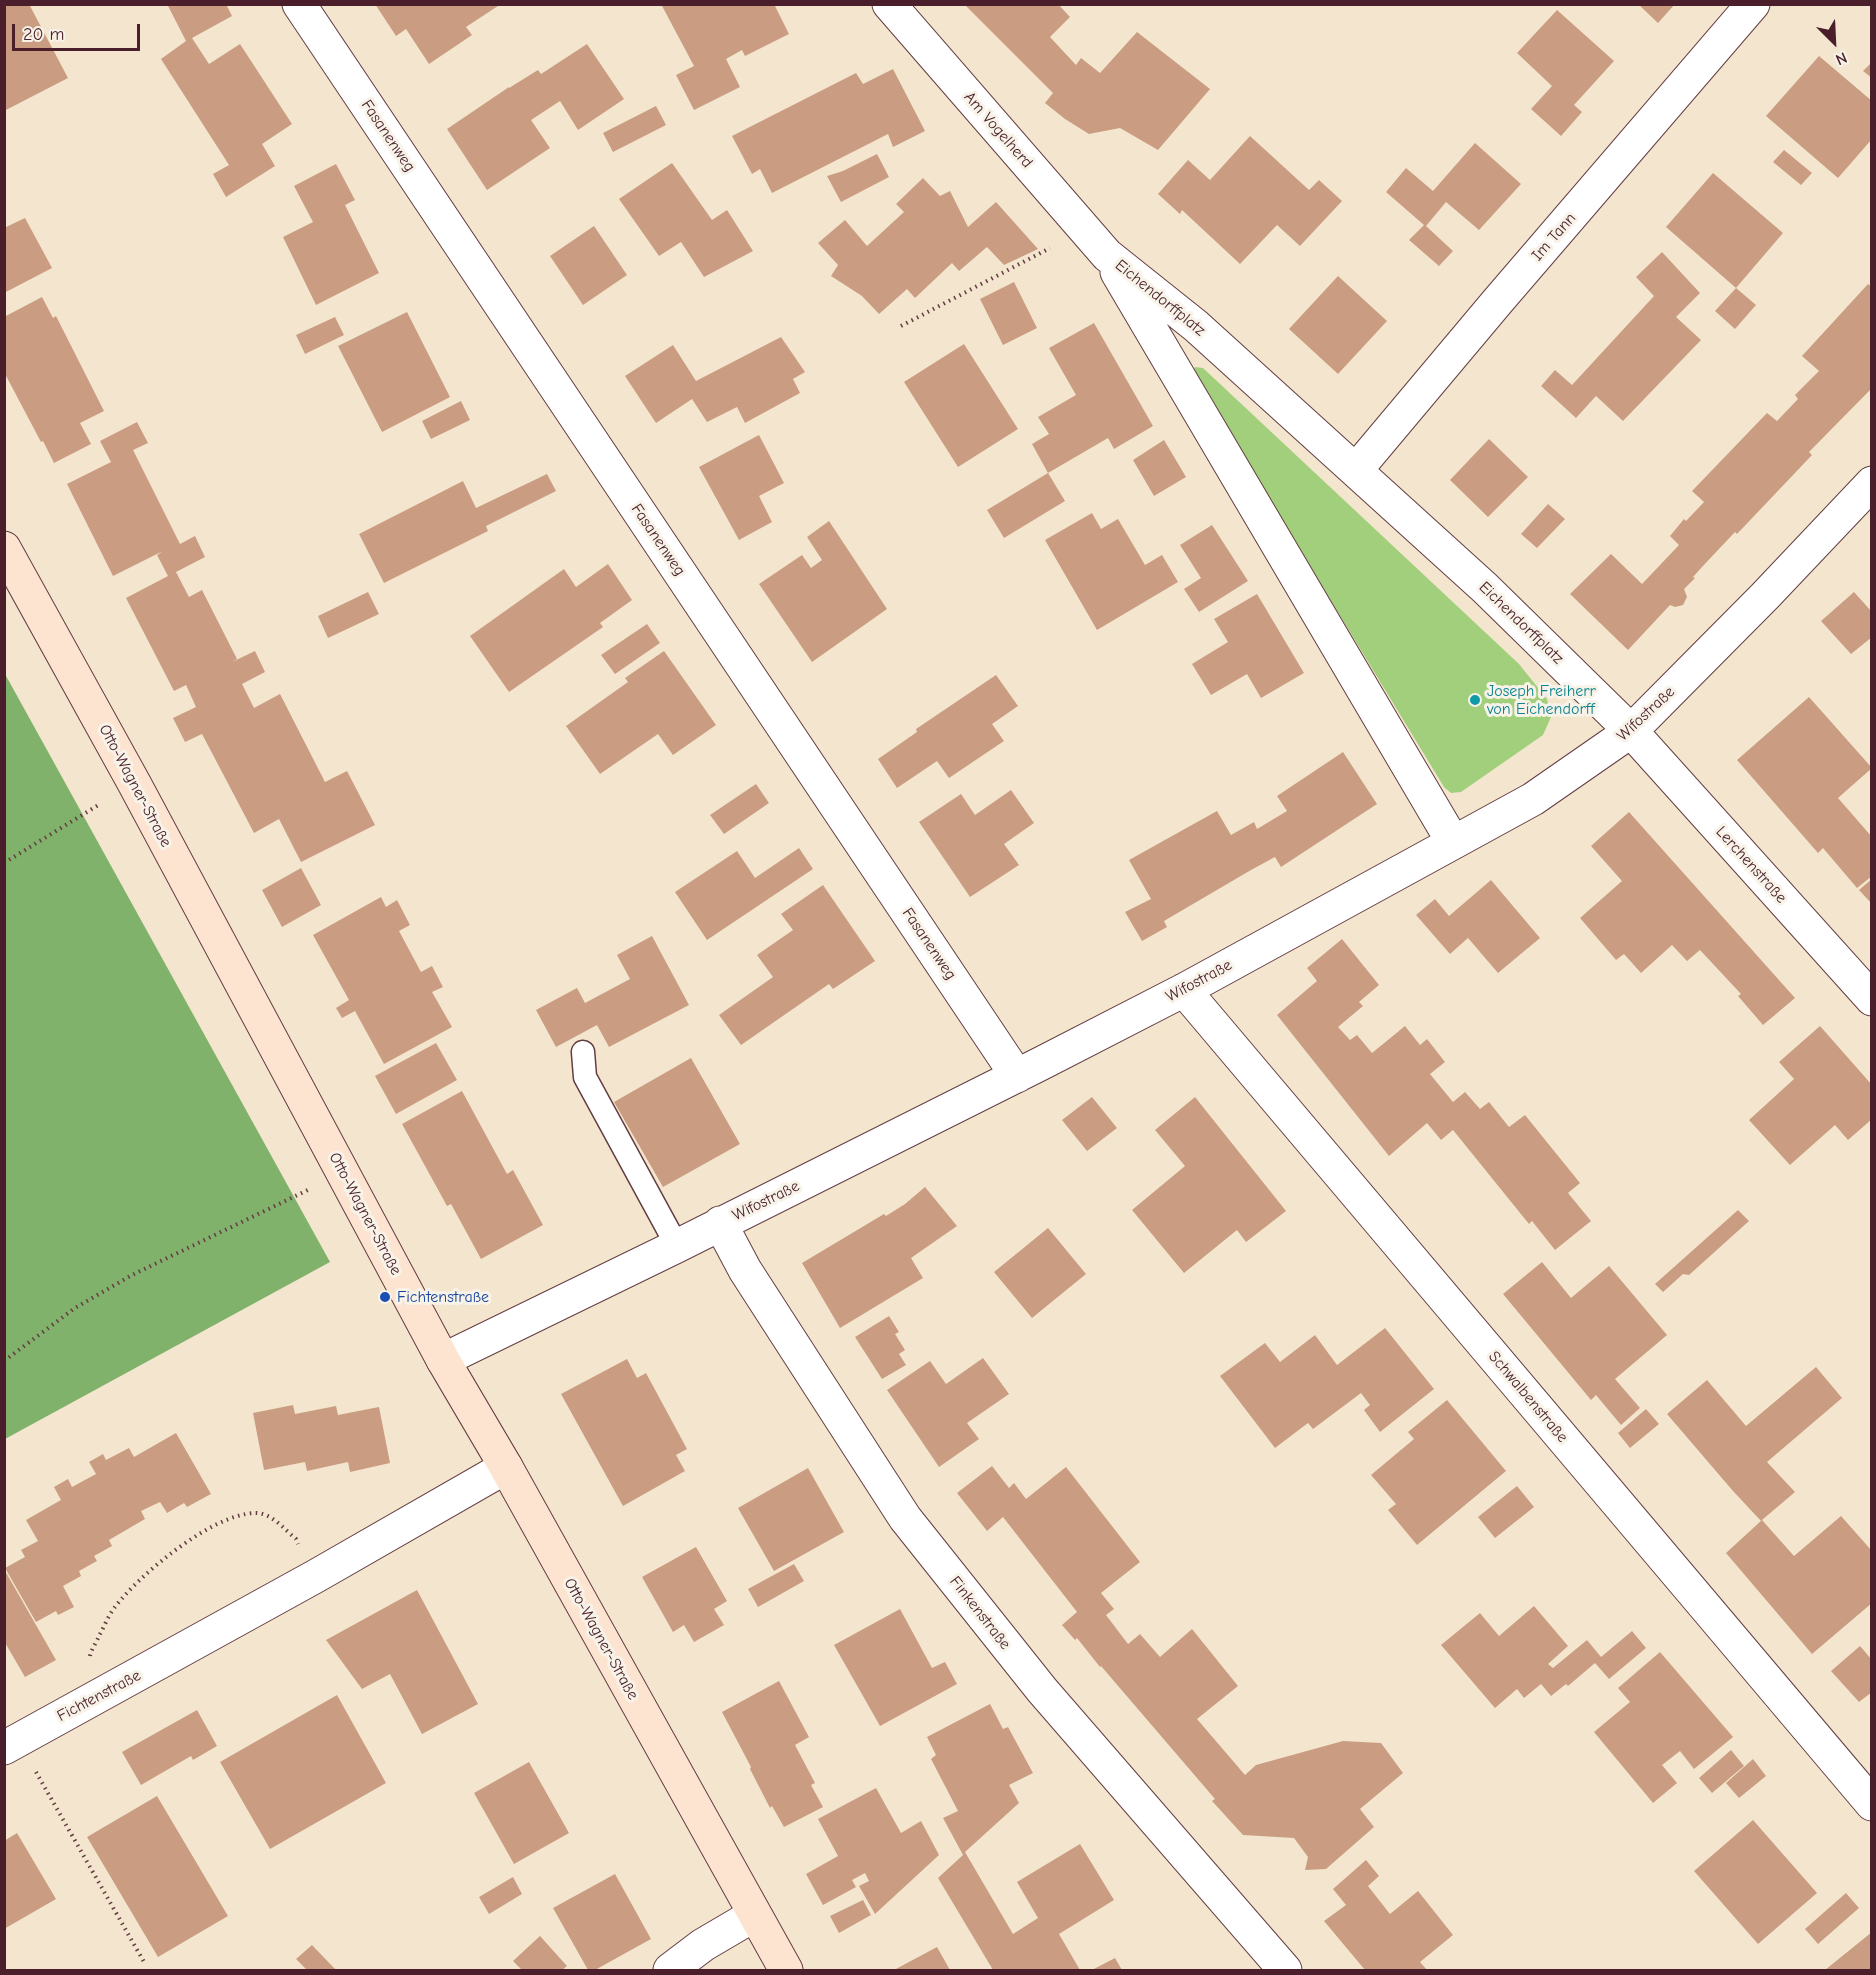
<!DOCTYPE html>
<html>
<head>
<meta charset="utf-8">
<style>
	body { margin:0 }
	#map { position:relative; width:1876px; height:1975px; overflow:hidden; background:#f4e6ce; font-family:"Comic Neue",sans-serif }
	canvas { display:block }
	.frame { position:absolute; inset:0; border:6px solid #4a1f2b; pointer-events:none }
	.north { position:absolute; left:1804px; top:12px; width:60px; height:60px; -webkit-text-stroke:4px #f7f3e8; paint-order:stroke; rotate:156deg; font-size:16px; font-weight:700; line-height:24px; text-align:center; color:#4a1f2b }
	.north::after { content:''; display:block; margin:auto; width:21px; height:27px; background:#4a1f2b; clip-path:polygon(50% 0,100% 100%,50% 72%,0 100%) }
	.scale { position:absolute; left:12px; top:24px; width:128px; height:27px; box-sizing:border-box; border:3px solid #4a1f2b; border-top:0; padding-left:8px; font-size:18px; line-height:21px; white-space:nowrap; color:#4a1f2b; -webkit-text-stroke:4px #f7f3e8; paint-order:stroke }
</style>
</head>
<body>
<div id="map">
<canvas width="1876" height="1975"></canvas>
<div class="frame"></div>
<div class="north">N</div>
<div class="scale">20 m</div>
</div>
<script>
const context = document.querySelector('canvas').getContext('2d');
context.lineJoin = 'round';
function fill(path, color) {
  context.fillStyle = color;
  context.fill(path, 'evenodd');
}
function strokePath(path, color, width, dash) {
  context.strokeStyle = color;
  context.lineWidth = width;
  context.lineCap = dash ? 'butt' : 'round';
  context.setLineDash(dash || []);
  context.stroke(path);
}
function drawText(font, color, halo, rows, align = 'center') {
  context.font = font + ' "Comic Neue",sans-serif';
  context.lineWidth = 6;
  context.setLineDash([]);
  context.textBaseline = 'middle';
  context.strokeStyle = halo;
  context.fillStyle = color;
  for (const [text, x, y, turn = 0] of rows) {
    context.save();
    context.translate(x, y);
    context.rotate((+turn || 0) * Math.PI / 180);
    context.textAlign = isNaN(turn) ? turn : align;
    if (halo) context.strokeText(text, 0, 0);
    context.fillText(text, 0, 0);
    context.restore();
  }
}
fill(new Path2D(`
	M1195 367 1203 368 1519 664 1547 699 1551 717 1543 735 1461 792 1451 793 1444 787 1192 372Z`), '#a2cf7c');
fill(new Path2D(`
	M5 674 330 1262 5 1439H4Z`), '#81b26c');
fill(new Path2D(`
	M4 4H29L68 78 4 111Z
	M167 4H226L232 16 192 38 209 64 240 44 292 124 262 144 275 166 226 197 213 174 229 165 161 59 186 41Z
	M375 4H501L466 27 472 35 429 64 406 29 396 36Z
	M661 4H774L789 34 745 56 742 50 726 59 740 87 694 110 676 75 694 66Z
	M964 4H1058L1070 17 1050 37 1076 65 1081 58 1100 73 1137 32 1210 89 1158 150 1120 128 1089 134 1065 119 1045 103 1053 93Z
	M1638 4H1675L1658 23Z
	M1557 10 1614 61 1574 105 1582 112 1561 136 1531 109 1552 86 1517 53Z
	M587 44 624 99 578 130 560 101 531 120 550 148 487 190 447 129 509 87V88L538 70 541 74Z
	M1819 56 1872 101V139L1838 178 1766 116Z
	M1872 62V78L1863 71Z
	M893 69 925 131 893 147 888 134 772 193 760 169 752 174 732 136 856 73 863 84Z
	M656 106 666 125 613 152 603 133Z
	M1250 136 1309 190 1319 180 1342 201 1300 246 1277 225 1240 264 1182 210 1180 214 1158 194 1188 160 1210 180Z
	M1475 143 1521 184 1479 230 1446 202 1426 226 1453 251 1439 266 1409 240 1424 225 1386 192 1406 168 1433 191Z
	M1784 150 1812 173 1801 185 1773 162Z
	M877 154 889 177 841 202 827 176 843 171Z
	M672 163 712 220 727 210 753 251 704 277 681 242 659 256 619 199Z
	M336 164 355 200 345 205 379 273 316 305 283 237 313 222 294 186Z
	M1713 173 1783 233 1736 288 1666 227Z
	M923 178 940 196 950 191 968 227 996 202 1038 249 1004 265 987 247 959 271 952 263 915 298 907 289 879 314 862 296 831 276 838 265 818 243 845 220 867 246 904 212 896 204Z
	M25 218 52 268 4 293V223L6 227Z
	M594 226 627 275 583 305 550 256Z
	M1662 252 1700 293 1676 317 1701 340 1623 421 1596 396 1576 418 1541 386 1555 370 1572 385 1654 296 1636 277Z
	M1338 276 1387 321 1338 374 1289 329Z
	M1014 282 1037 328 1003 345 980 299Z
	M1868 284 1872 287V388L1809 452 1812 455 1737 534 1735 532 1702 567 1693 577 1695 578 1684 589 1687 597 1683 605 1675 607 1670 605 1628 650 1570 594 1611 554 1642 584 1679 545 1670 536 1684 519 1686 521 1704 502 1692 491 1767 413 1777 421 1798 399 1795 395 1819 371 1802 356Z
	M1736 288 1756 305 1735 329 1715 311Z
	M42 297 53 318 56 316 104 411 80 423 91 444 54 463 43 441 41 442 4 372V317Z
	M407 312 450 397 382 432 338 346Z
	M335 317 344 335 305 354 296 335Z
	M1094 323 1153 426 1114 449 1108 438 1048 473 1032 444 1049 434 1038 417 1076 395 1049 348Z
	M781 337 805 372 793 379 800 393 745 423 737 407 707 422 692 399 656 423 625 376 673 345 696 381Z
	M964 344 1018 429 958 467 904 382Z
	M461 401 470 420 431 439 422 421Z
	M137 422 148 443 133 450 180 544 195 536 205 557 176 572 189 597 202 590 237 659 232 662 255 651 265 672 242 684 254 708 280 694 325 782 347 771 375 825 301 862 279 819 254 833 202 734 185 742 173 718 196 707 186 685 174 691 126 598 168 576 157 555 163 551 113 576 67 484 111 462 100 441Z
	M759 435 784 483 759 496 772 522 739 540 699 467Z
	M1489 439 1528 477 1488 517 1450 480Z
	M1164 440 1186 477 1154 496 1133 460Z
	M1048 473 1065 501 1004 538 987 510Z
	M547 474 556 491 486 526 488 531 384 583 359 534 463 481 476 508Z
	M1548 504 1565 519 1537 548 1521 534Z
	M1092 513 1101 529 1118 519 1145 565 1162 555 1178 582 1097 630 1045 540Z
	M829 521 887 609 812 662 759 584 802 555 811 568 822 560 807 537Z
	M1212 525 1248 581 1199 612 1184 589 1201 578 1180 545Z
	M608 564 632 600 600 623 603 627 509 692 470 636 564 569 576 587Z
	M368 592 379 614 328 638 318 616Z
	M1854 592 1872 612V637L1851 654 1821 621Z
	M1257 594 1304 673 1261 698 1247 674 1211 695 1192 664 1228 642 1214 619Z
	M647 624 660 643 615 674 601 655Z
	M664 651 716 725 673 755 658 734 600 774 566 726 628 682 625 678Z
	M996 675 1018 706 992 724 1004 741 949 778 937 761 897 788 878 759 917 732 916 729Z
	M1809 697 1872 768 1838 798 1872 837V876L1857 888 1823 848 1818 853 1737 760Z
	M1343 752 1377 804 1281 867 1275 857 1251 870 1164 921 1167 927 1142 941 1125 912 1151 899 1129 860 1217 811 1231 835 1254 822 1257 829 1287 811 1277 796Z
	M756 784 769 803 724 834 710 815Z
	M1011 790 1034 823 1004 844 1019 865 970 897 919 822 961 794 975 815Z
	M1629 812 1795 998 1763 1025 1738 996 1741 994 1700 950 1687 961 1672 945 1641 973 1624 954 1616 960 1580 918 1622 881 1591 846Z
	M799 848 813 869 707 940 675 892 737 851 755 878Z
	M301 868 321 905 282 927 262 890Z
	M1872 879V904L1859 890Z
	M1491 880 1540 938 1498 973 1468 938 1450 954 1416 915 1435 899 1449 916Z
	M823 885 875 961 833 989 829 984 741 1045 719 1015 773 977 757 955 793 930 781 914Z
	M381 897 386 907 397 900 410 925 399 931 421 972 432 966 443 987 432 992 452 1027 384 1064 355 1011 342 1018 336 1008 349 1000 313 935Z
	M652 936 689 1005 609 1047 597 1025 556 1047 536 1010 577 988 585 1003 630 979 617 955Z
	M1342 939 1379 985 1359 1002 1363 1006 1338 1027 1350 1040 1357 1035 1372 1053 1405 1026 1420 1045 1427 1039 1445 1062 1430 1074 1453 1102 1465 1092 1480 1109 1489 1102 1509 1127 1525 1115 1580 1183 1568 1193 1591 1221 1555 1250 1532 1221 1529 1224 1453 1130 1441 1140 1427 1123 1389 1156 1277 1015 1317 981 1307 968Z
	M1820 1026 1872 1085V1119L1848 1140 1835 1125 1790 1165 1749 1120 1794 1079 1779 1062Z
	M436 1043 457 1080 396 1114 375 1076Z
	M691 1058 740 1144 663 1187 614 1102Z
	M462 1091 507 1174 513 1170 543 1225 481 1259 451 1204 447 1206 402 1124Z
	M1092 1097 1117 1128 1087 1151 1062 1120Z
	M1195 1097 1286 1211 1246 1242 1237 1230 1184 1273 1132 1210 1185 1166 1155 1130Z
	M925 1187 957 1226 911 1258 923 1278 840 1328 802 1263 884 1214 886 1216 905 1204Z
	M1738 1210 1749 1221 1689 1275 1683 1274 1663 1292 1655 1284Z
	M1048 1228 1086 1274 1032 1318 994 1272Z
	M1542 1262 1571 1298 1609 1266 1667 1335 1615 1379 1640 1408 1621 1425 1596 1395 1591 1400 1503 1294Z
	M889 1316 899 1332 895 1334 905 1350 899 1354 906 1365 882 1379 855 1337Z
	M1385 1328 1434 1389 1380 1432 1364 1410 1370 1405 1361 1393 1313 1429 1308 1423 1275 1448 1220 1376 1265 1343 1280 1362 1315 1335 1337 1365Z
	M983 1358 1009 1394 967 1423 979 1439 939 1467 887 1390 930 1361 946 1384Z
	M627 1359 637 1378 646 1373 687 1449 676 1455 685 1471 623 1506 561 1394Z
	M1816 1367 1842 1398 1767 1462 1795 1492 1762 1520 1794 1556 1841 1516 1872 1551V1603L1812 1654 1726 1553 1762 1520 1761 1521 1733 1491 1667 1414 1707 1380 1746 1426Z
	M1447 1400 1506 1471 1417 1545 1388 1510 1396 1504 1371 1475 1414 1439 1408 1432Z
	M293 1405 295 1414 336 1406 338 1415 379 1407 390 1463 350 1472 348 1462 307 1471 305 1462 264 1470 253 1413Z
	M1646 1409 1659 1424 1630 1448 1618 1433Z
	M176 1433 211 1494 187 1507 184 1503 167 1513 160 1502 141 1511 145 1519 109 1540 112 1546 94 1556 97 1561 79 1571 81 1576 63 1586 74 1607 58 1615 56 1611 36 1622 5 1568 25 1557 21 1550 38 1541 26 1520 61 1500 54 1487 68 1479 72 1487 96 1474 89 1462 103 1454 106 1460 129 1448 134 1457Z
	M992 1466 1009 1488 1014 1483 1026 1499 1066 1467 1140 1562 1101 1593 1114 1609 1106 1615 1128 1644 1140 1634 1160 1657 1192 1629 1238 1686 1197 1719 1245 1775 1256 1765 1343 1741 1381 1743 1403 1773 1360 1809 1374 1827 1326 1869 1305 1870 1308 1857 1294 1838 1243 1835 1212 1801 1215 1799 1101 1666 1100 1667 1077 1638 1075 1640 1062 1625 1077 1612 1003 1517 987 1531 957 1493Z
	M808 1468 844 1532 774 1571 738 1508Z
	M1517 1486 1534 1507 1495 1538 1478 1517Z
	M696 1547 727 1601 714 1609 724 1625 694 1642 684 1625 673 1632 642 1577Z
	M794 1564 804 1581 758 1607 748 1589Z
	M4 1569 56 1660 25 1677 4 1641Z
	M417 1590 478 1704 422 1734 390 1674 362 1689 326 1640Z
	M1534 1606 1568 1646 1548 1664 1553 1668 1587 1640 1601 1657 1632 1631 1646 1648 1609 1679 1595 1663 1568 1686 1566 1684 1551 1696 1541 1684 1524 1698 1517 1689 1495 1708 1441 1645 1480 1613 1499 1636Z
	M900 1609 932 1668 945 1662 957 1684 880 1726 834 1645Z
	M1860 1646 1872 1660V1692L1859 1702 1831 1671Z
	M1660 1652 1733 1737 1694 1769 1680 1751 1662 1765 1677 1783 1653 1803 1594 1732 1630 1702 1618 1688Z
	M779 1681 809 1737 795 1745 815 1783 811 1785 823 1807 784 1827 772 1806 770 1808 750 1769 751 1767 722 1712Z
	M337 1695 386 1783 270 1849 220 1762Z
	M990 1704 1003 1729 1008 1727 1033 1773 1009 1785 1019 1803 965 1852 1013 1934 1038 1918 1017 1882 1080 1844 1114 1900 1059 1934 1080 1970H993L938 1878 963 1855 943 1818 958 1811 931 1759 936 1755 927 1737Z
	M197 1710 217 1746 193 1760 191 1756 141 1785 122 1752Z
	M1731 1750 1744 1766 1712 1793 1699 1778Z
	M1753 1759 1766 1776 1739 1798 1726 1783Z
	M529 1762 569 1833 514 1864 474 1793Z
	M876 1788 901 1833 921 1821 939 1855 875 1914 859 1886 869 1881 865 1873 852 1880 856 1887 823 1905 806 1874 838 1856 818 1819Z
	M157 1796 228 1916 158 1957 87 1837Z
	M1753 1820 1817 1893 1758 1944 1694 1871Z
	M17 1833 56 1899 4 1929V1841Z
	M1366 1860 1379 1876 1368 1886 1390 1914 1418 1891 1453 1935 1420 1962 1427 1970H1365L1324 1921 1346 1905 1333 1889Z
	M615 1874 651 1939 595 1970H588L553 1908Z
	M513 1877 522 1894 489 1914 479 1897Z
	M1846 1893 1859 1908 1818 1944 1805 1929Z
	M863 1900 871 1915 839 1933 830 1916Z
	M1872 1932V1970H1825Z
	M540 1936 567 1966 562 1970H522L513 1961Z
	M312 1945 336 1970H307L296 1959Z
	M937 1947 950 1970H894Z
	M1115 1958 1122 1970H1092Z`), '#ca9d82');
const lane = new Path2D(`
	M583 1052 585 1077 677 1246`);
const street = new Path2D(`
	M299 4 1017 1076
	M889 4 1107 255 1196 326 1485 588 1631 731 1872 999
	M1117 272 1453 842
	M1356 470 1497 302 1753 4
	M1184 990 1872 1804
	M720 1223 745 1270 905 1518 1042 1690 1285 1970
	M443 1360 677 1246 1042 1063 1184 990 1533 799 1631 731 1765 596 1872 483
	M4 1748 316 1576 506 1467
	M670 1970 703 1945 754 1915`);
const secondary = new Path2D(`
	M4 548 134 783 443 1360 506 1467 786 1970`);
strokePath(lane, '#643d43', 25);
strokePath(street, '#643d43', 35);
strokePath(secondary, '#643d43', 35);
strokePath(new Path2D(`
	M901 326 1050 248
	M4 863 100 804
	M4 1361 75 1308 132 1275 310 1189
	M90 1656C91 1650 96 1643 99 1636 104 1627 108 1616 115 1607 140 1574 211 1515 254 1513 271 1512 284 1529 296 1539L298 1544
	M36 1772 144 1962`), '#643d43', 4, [1.5, 4.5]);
strokePath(lane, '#fff', 22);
strokePath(street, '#fff', 33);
strokePath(secondary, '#fde4d1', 33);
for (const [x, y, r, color] of [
	[1475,700,6,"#0f9aa8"],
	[385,1297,6,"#1a4fb4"]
]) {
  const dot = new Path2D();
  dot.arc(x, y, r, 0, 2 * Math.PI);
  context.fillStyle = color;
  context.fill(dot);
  strokePath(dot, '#f7f3e8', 2);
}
drawText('16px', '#4a1f2b', '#f7f3e8', [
	["Am Vogelherd",998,130,49],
	["Fasanenweg",388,136,56],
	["Im Tann",1554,237,-49],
	["Eichendorffplatz",1160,298,39],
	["Fasanenweg",658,540,56],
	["Eichendorffplatz",1521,623,44],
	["Wifostraße",1646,714,-43],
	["Otto-Wagner-Straße",135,786,62],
	["Lerchenstraße",1751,865,48],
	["Fasanenweg",929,944,56],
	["Wifostraße",1199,981,-28],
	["Wifostraße",766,1201,-26],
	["Otto-Wagner-Straße",365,1214,62],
	["Schwalbenstraße",1528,1397,50],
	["Finkenstraße",980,1613,52],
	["Otto-Wagner-Straße",601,1639,61],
	["Fichtenstraße",99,1696,-28]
]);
drawText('16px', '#0d838f', '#f7f3e8', [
	["Joseph Freiherr",1487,691],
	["von Eichendorff",1487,709]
], 'left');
drawText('16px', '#164399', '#f7f3e8', [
	["Fichtenstraße",397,1297]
], 'left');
</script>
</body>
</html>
